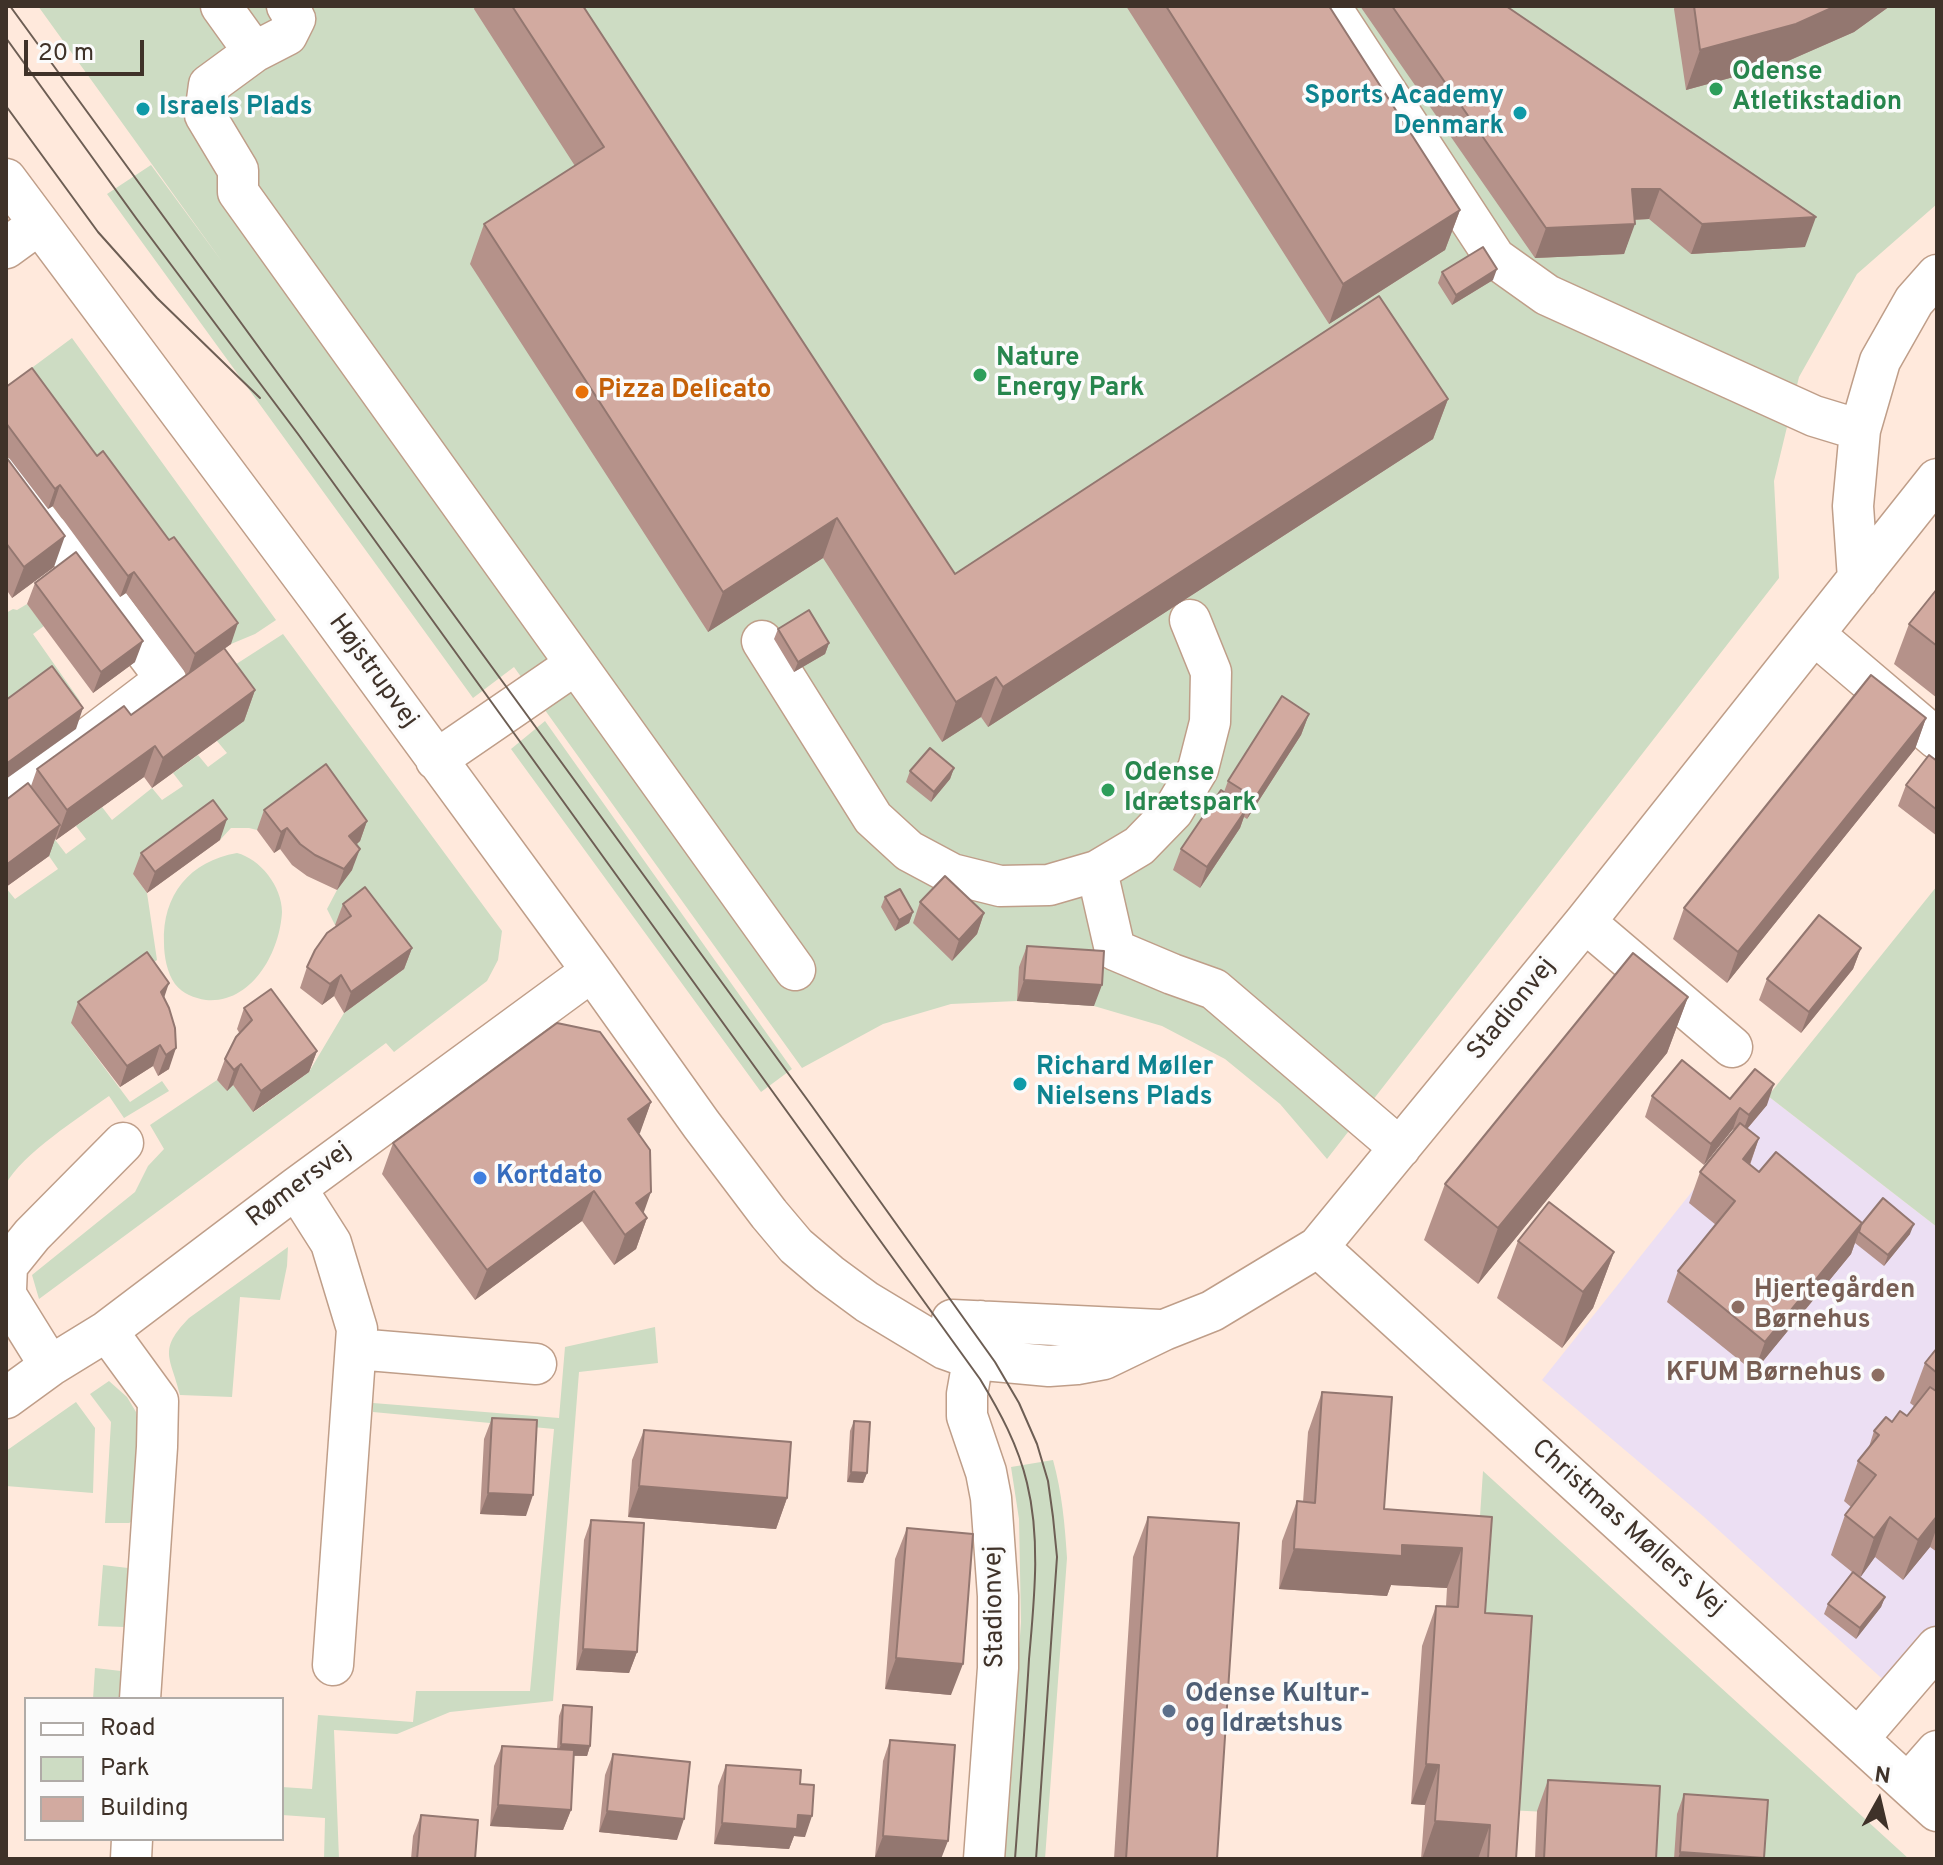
<!DOCTYPE html>
<html>
<head>
<meta charset="utf-8">
<style>
	body { margin:0 }
	#map { position:relative; width:1943px; height:1865px; overflow:hidden; background:#ffe9dc; font-family:Overpass,sans-serif }
	canvas { display:block }
	.frame { position:absolute; inset:0; border:8px solid #3f3229; pointer-events:none }
	.legend { position:absolute; left:24px; top:1697px; width:260px; height:144px; box-sizing:border-box; background:#fbfbfb; border:2px solid #b0aba7; margin:0; padding:10px 14px; list-style:none; font-size:24px; color:#3f3229 }
	.legend li { display:flex; align-items:center; gap:16px; height:40px }
	.legend b { width:40px; border:2px solid #b0aba7 }
	.north { position:absolute; left:1839px; top:1761px; width:80px; height:80px; -webkit-text-stroke:6px #fbfbfb; paint-order:stroke; rotate:8deg; font-size:22px; font-weight:700; line-height:32px; text-align:center; color:#3f3229 }
	.north::after { content:''; display:block; margin:auto; width:28px; height:36px; background:#3f3229; clip-path:polygon(50% 0,100% 100%,50% 72%,0 100%) }
	.scale { position:absolute; left:24px; top:40px; width:120px; height:36px; box-sizing:border-box; border:4px solid #3f3229; border-top:0; padding-left:10px; font-size:24px; line-height:28px; white-space:nowrap; color:#3f3229; -webkit-text-stroke:6px #fbfbfb; paint-order:stroke }
</style>
</head>
<body>
<div id="map">
<canvas width="1943" height="1865"></canvas>
<div class="frame"></div>
<ul class="legend">
<li><b style="height:10px;background:#fff"></b>Road</li>
<li><b style="height:22px;background:#cddcc3"></b>Park</li>
<li><b style="height:22px;background:#d2aaa0"></b>Building</li>
</ul>
<div class="north">N</div>
<div class="scale">20 m</div>
</div>
<script>
const context = document.querySelector('canvas').getContext('2d');
context.lineJoin = 'round';
function fill(path, color) {
  context.fillStyle = color;
  context.fill(path, 'evenodd');
}
function strokePath(path, color, width, dash) {
  context.strokeStyle = color;
  context.lineWidth = width;
  context.lineCap = dash ? 'butt' : 'round';
  context.setLineDash(dash || []);
  context.stroke(path);
}
function drawText(font, color, halo, rows, align = 'center') {
  context.font = font + ' Overpass,sans-serif';
  context.lineWidth = 7;
  context.setLineDash([]);
  context.textBaseline = 'middle';
  context.strokeStyle = halo;
  context.fillStyle = color;
  for (const [text, x, y, turn = 0] of rows) {
    context.save();
    context.translate(x, y);
    context.rotate((+turn || 0) * Math.PI / 180);
    context.textAlign = isNaN(turn) ? turn : align;
    if (halo) context.strokeText(text, 0, 0);
    context.fillText(text, 0, 0);
    context.restore();
  }
}
fill(new Path2D(`
	M1768 1096 1937 1227V1674L1911 1705 1703 1516 1542 1380Z`), '#ecdff3');
fill(new Path2D(`
	M38 6H1937V204L1857 274 1799 377 1774 481 1779 578 1327 1159 1280 1104 1225 1059 1162 1026 1094 1006 1017 1001 951 1004 883 1024 802 1068 514 667 473 698 107 194 151 165 223 263Z
	M72 338 276 620 255 634 231 644 6 402V387Z
	M27 604 44 626 33 634 80 701 64 713 6 703V613L13 609 17 610Z
	M283 634 502 931 498 960 487 981 394 1052 386 1043 39 1299 32 1275 135 1192 148 1166 164 1149 150 1125 217 1080 227 1090 233 1085 254 1112 309 1072 344 1013 404 969 357 908 335 925 327 909 337 890 318 785 257 830 249 828H231L220 840 205 822 133 874 147 893 157 960 71 1023 130 1102 162 1081 169 1091 124 1118 109 1096C80 1117 22 1154 6 1184V888L15 899 58 869 42 846 53 837 66 854 86 839 76 826 102 807 112 820 152 788 162 800 183 786 173 773 198 755 208 767 227 753 217 741 213 679Z
	M545 721 792 1069 761 1092 511 749Z
	M237 853C260 859 282 886 282 912 280 952 252 1004 206 1000 194 998 183 994 175 984 167 973 164 956 164 943 162 895 190 861 237 853Z
	M1937 886V1227L1768 1096Z
	M288 1247 287 1266 280 1300 240 1297 232 1397 180 1395C171 1357 157 1351 189 1318Z
	M655 1327 658 1363 579 1372 553 1701 450 1712 397 1734 334 1730 339 1859H324L325 1818 282 1815V1787L312 1789 318 1715 413 1722 416 1691H530L554 1429 373 1412V1403L559 1418 565 1347Z
	M109 1381 127 1397 136 1412 139 1428 135 1520 129 1523H105L111 1422 90 1394Z
	M76 1402 95 1428 93 1493 6 1486V1451Z
	M1053 1460C1062 1493 1065 1525 1067 1558L1045 1859H1004L1021 1622 1019 1519 1011 1467Z
	M1483 1471 1909 1859H1647L1648 1817 1507 1810 1471 1653Z
	M103 1565 128 1568 133 1574 128 1623 124 1627 98 1626Z
	M95 1668 121 1671 125 1676 124 1699H93Z`), '#cddcc3');
const minor = new Path2D(`
	M221 6 254 52
	M287 6 295 19 287 35 254 52 209 85 205 115 238 170V192L795 970
	M1330 6 1495 258 1547 295 1814 416 1860 430
	M6 179 321 601 592 971 701 1124 769 1214 796 1246 829 1274 867 1302 945 1349 973 1359 1049 1366 1077 1364 1104 1359 1164 1330 1212 1311 1318 1247 1585 922 1937 479
	M6 248 39 224
	M6 478 47 532 74 557 166 679 15 794 6 803
	M1858 579 1853 506 1860 430 1880 361 1914 301 1937 275
	M1815 635 1937 739
	M762 641 873 818 909 851 952 874 1000 886 1049 885 1097 871 1139 846 1173 811 1198 769 1210 722 1211 672 1190 620
	M436 760 576 664
	M1097 871 1115 950 1172 974 1214 989 1400 1148
	M1585 922 1732 1047
	M296 1188 331 1243 357 1329 333 1665
	M1318 1247 1937 1811
	M6 1290 7 1266 32 1235 123 1143
	M6 1295 50 1366
	M952 1320 1160 1330
	M980 1321 967 1394V1416L986 1472 991 1498 998 1596V1668L984 1859
	M107 1331 158 1401 157 1447 140 1699
	M356 1349 536 1364
	M6 1398 50 1366 107 1331 296 1188 592 971
	M1858 1739 1937 1647
	M1908 1784 1937 1751
	M131 1859 132 1839`);
strokePath(minor, '#bf9e89', 43);
strokePath(minor, '#fff', 40);
strokePath(new Path2D(`
	M10 6 809 1102 995 1362 1019 1403 1037 1444 1048 1481 1053 1517 1057 1557 1036 1859
	M6 38 136 218 298 434 980 1379C1000 1412 1018 1445 1027 1483 1041 1540 1034 1601 1029 1659 1025 1726 1020 1792 1015 1859
	M6 106 98 232 157 298 260 398`), '#6d5e54', 2);
fill(new Path2D(`
	M475 6H583L955 574 1448 399 1433 439 988 727 981 717 942 742 823 558 708 632 470 264 484 224 575 166 474 9Z
	M1126 6H1329L1460 210 1445 250 1329 324Z
	M1360 6H1506L1805 247 1691 254 1649 219 1635 220 1624 254 1535 258Z
	M1675 6H1890L1854 32 1781 64 1686 90 1674 9Z
	M1442 272 1493 280 1452 305 1438 283Z
	M6 387 231 644 224 649 255 690 244 721 152 788 144 777 56 840 55 839 49 856 6 887V800L31 786 37 769 131 715 187 675 126 593 120 597 53 506 48 509 6 454Z
	M6 457 54 567 12 598 6 589Z
	M35 583 135 662 93 693 27 604Z
	M1937 589V698L1894 664 1909 624Z
	M778 629 829 643 825 654 794 672 774 639Z
	M1309 714 1301 735 1247 819 1244 817 1240 828 1200 888 1173 870 1181 849 1224 792 1228 781Z
	M1926 718 1915 749 1727 983 1673 939 1684 908Z
	M1937 761V836L1898 806 1906 785Z
	M954 768 950 779 931 802 906 782 910 771Z
	M264 810 367 821 360 841 356 845 352 870 337 890 307 876 292 865 280 849 274 853 257 830Z
	M220 840 147 893 133 874 141 853Z
	M885 897 913 912 909 923 895 931 881 907Z
	M920 902 984 913 977 934 952 961 913 923Z
	M343 904 412 948 404 969 344 1013 334 996 322 1005 300 988 307 967 336 926 335 925Z
	M1027 946 1094 1006 1017 1001 1019 967Z
	M1861 948 1853 969 1801 1033 1759 1000 1767 979Z
	M164 997 169 1069 158 1076 153 1066 120 1087 71 1023 78 1002Z
	M1688 997 1667 1053 1478 1284 1424 1240 1445 1184Z
	M244 1008 317 1051 309 1072 253 1112 233 1085 227 1091 217 1080 225 1059 240 1034 237 1029Z
	M1652 1096 1730 1099 1767 1105 1747 1129 1759 1138 1750 1165 1759 1172 1862 1223 1910 1234 1884 1266 1855 1243 1851 1254 1754 1372 1667 1302 1678 1271 1716 1225 1689 1203 1700 1172 1734 1130 1733 1129 1704 1165 1645 1117Z
	M651 1102 639 1134 643 1213 647 1218 636 1249 614 1265 582 1221 475 1300 382 1174 393 1143Z
	M1518 1241 1614 1252 1593 1308 1562 1348 1497 1298Z
	M1937 1348V1552L1930 1547 1903 1580 1875 1557 1860 1577 1885 1597 1881 1607 1856 1639 1824 1614 1828 1604 1852 1572 1831 1555 1845 1515 1851 1507 1844 1501 1858 1461 1868 1450 1874 1431 1907 1416 1914 1406 1910 1403 1925 1363Z
	M1322 1392 1384 1509 1492 1517 1485 1613 1516 1859H1421L1425 1805 1411 1804 1422 1646 1436 1606H1446L1447 1588 1391 1585 1387 1596 1279 1589 1282 1541 1297 1501 1303 1502 1308 1432Z
	M492 1418 526 1516 480 1514 484 1439Z
	M854 1421 867 1473 863 1483 847 1482 850 1431Z
	M644 1430 787 1498 776 1529 628 1517 632 1460Z
	M1148 1517 1217 1859H1114L1133 1557Z
	M591 1520 637 1652 629 1673 576 1670 584 1540Z
	M907 1528 951 1695 885 1689 895 1559Z
	M563 1705 590 1746 587 1756H574L571 1810 563 1830 490 1826 494 1766 502 1746 557 1749 559 1716Z
	M890 1740 941 1859H905L875 1857 883 1761Z
	M613 1754 677 1840 599 1832 605 1775Z
	M726 1765 800 1784 805 1837 794 1836 789 1849 714 1844 718 1786Z
	M1548 1780 1656 1859H1535L1537 1811Z
	M1684 1794 1768 1800 1763 1859H1674L1677 1814Z
	M421 1815 475 1859H411L413 1836Z`), '#b5928a');
fill(new Path2D(`
	M1836 6H1890L1854 32 1781 64 1686 90 1700 50Z
	M1632 189H1660L1649 219 1621 220Z
	M1460 210 1445 250 1329 324 1343 284Z
	M1816 217 1805 247 1691 254 1702 224Z
	M1635 224 1624 254 1535 258 1546 228Z
	M1497 269 1493 280 1452 305 1456 295Z
	M1448 399 1433 439 988 727 1003 687Z
	M60 485 53 506 48 509 55 489Z
	M837 518 823 558 708 632 723 592Z
	M65 536 54 567 12 598 24 567Z
	M134 572 126 593 120 597 128 576Z
	M238 623 231 644 188 675 195 654Z
	M143 641 135 662 93 693 101 672Z
	M829 643 825 654 794 672 798 662Z
	M996 677 981 717 942 742 956 702Z
	M255 690 244 721 152 788 163 758Z
	M83 708 76 729 6 779V764Z
	M1309 714 1301 735 1247 819 1255 798Z
	M1926 718 1915 749 1727 983 1738 952Z
	M155 746 144 777 56 840 67 810Z
	M954 768 950 779 931 802 934 792Z
	M1247 808 1240 828 1200 888 1207 867Z
	M227 819 220 840 147 893 155 872Z
	M367 821 360 841 342 857 349 836Z
	M60 825 49 856 6 887V865Z
	M287 828 280 849 274 853 281 832Z
	M360 849 352 870 337 890 344 869Z
	M913 912 909 923 895 931 899 920Z
	M984 913 977 934 952 961 959 940Z
	M412 948 404 969 344 1013 351 992Z
	M1861 948 1853 969 1801 1033 1809 1012Z
	M341 975 334 996 322 1005 330 984Z
	M1024 980 1102 985 1094 1006 1017 1001Z
	M169 983 162 1004 161 992Z
	M1688 997 1667 1053 1478 1284 1498 1228Z
	M160 1045 153 1066 120 1087 127 1066Z
	M176 1048 169 1069 158 1076 166 1055Z
	M317 1051 309 1072 253 1112 261 1091Z
	M241 1064 233 1085 227 1091 234 1070Z
	M1774 1084 1767 1105 1741 1136 1749 1115Z
	M651 1102 640 1133 617 1150 628 1119Z
	M1740 1108 1733 1129 1704 1165 1711 1144Z
	M1759 1138 1748 1169 1743 1159Z
	M594 1191 582 1221 475 1300 487 1270Z
	M651 1192 640 1223 636 1203Z
	M647 1218 636 1249 614 1265 625 1235Z
	M1862 1223 1851 1254 1754 1372 1765 1342Z
	M1914 1224 1910 1234 1884 1266 1888 1255Z
	M1614 1252 1593 1308 1562 1348 1583 1292Z
	M851 1472 867 1473 863 1483 847 1482Z
	M639 1486 787 1498 776 1529 628 1517Z
	M488 1493 533 1495 526 1516 480 1514Z
	M1937 1516V1527L1930 1547 1903 1580 1918 1540Z
	M1890 1517 1875 1557 1860 1578 1874 1538Z
	M1402 1545 1462 1548 1447 1588 1391 1585 1387 1596 1279 1589 1294 1549Z
	M1885 1597 1881 1607 1856 1639 1860 1628Z
	M583 1649 637 1652 629 1673 576 1670Z
	M896 1658 963 1664 951 1695 885 1689Z
	M561 1744 590 1746 587 1756 557 1755Z
	M1426 1764 1439 1765 1425 1805 1411 1804Z
	M498 1805 571 1810 563 1830 490 1826Z
	M607 1811 684 1819 677 1840 599 1832Z
	M798 1815 812 1816 805 1837 794 1836 789 1849 714 1844 722 1823Z
	M1435 1821 1490 1825 1478 1859H1422Z
	M883 1836 948 1841 941 1859H905L875 1857Z
	M1680 1852 1764 1858 1763 1859H1678Z`), '#937770');
const building = new Path2D(`
	M512 6H583L955 574 1379 296 1448 399 1003 687 996 677 956 702 837 518 723 592 484 224 604 147Z
	M1166 6H1329L1460 210 1343 284Z
	M1392 6H1506L1816 217 1702 224 1660 189H1632L1635 224 1546 228Z
	M1694 6H1836L1796 24 1700 50Z
	M1483 247 1497 269 1456 295 1442 272Z
	M32 368 97 456 103 451 169 540 174 537 238 623 195 654 134 572 128 576 60 485 55 489 6 423V387Z
	M6 457 65 536 24 567 6 543Z
	M76 552 143 641 101 672 35 583Z
	M1937 589V646L1909 624Z
	M809 610 829 643 798 662 778 629Z
	M224 648 255 690 163 758 155 746 67 810 37 769 124 706 131 715Z
	M52 666 83 708 6 764V700Z
	M1871 675 1926 718 1738 952 1684 908Z
	M1282 696 1309 714 1255 798 1228 781Z
	M930 748 954 768 934 792 910 771Z
	M1929 755 1937 761V810L1906 785Z
	M326 764 367 821 349 836 360 849 344 869 315 855 300 844 287 828 281 832 264 810Z
	M28 783 60 825 6 865V800Z
	M1221 790 1247 808 1207 867 1181 849Z
	M213 800 227 819 155 872 141 853Z
	M945 876 984 913 959 940 920 902Z
	M365 887 412 948 351 992 341 975 330 984 307 967 315 950 327 933 351 916 343 904Z
	M900 889 913 912 899 920 885 897Z
	M1819 915 1861 948 1809 1012 1767 979Z
	M1027 946 1104 951 1102 985 1024 980Z
	M147 952 169 983 161 992 169 1008 175 1028 176 1048 166 1055 160 1045 127 1066 78 1002Z
	M1633 953 1688 997 1498 1228 1445 1184Z
	M271 989 317 1051 261 1091 241 1064 234 1070 225 1059 236 1037 252 1020 244 1008Z
	M557 1023 600 1032 651 1102 628 1119 650 1150 651 1192 636 1203 647 1218 625 1235 594 1191 487 1270 393 1143Z
	M1682 1060 1730 1099 1755 1069 1774 1084 1749 1115 1740 1108 1711 1144 1652 1096Z
	M1740 1123 1759 1138 1743 1159 1759 1172 1776 1152 1862 1223 1765 1342 1678 1271 1735 1201 1700 1172Z
	M1883 1198 1914 1224 1888 1255 1859 1232 1861 1225Z
	M1549 1202 1614 1252 1583 1292 1518 1241Z
	M1937 1348V1373L1925 1363Z
	M1930 1387 1936 1391 1937 1389V1516L1918 1540 1890 1517 1874 1538 1845 1515 1876 1475 1858 1461 1879 1435 1874 1431 1886 1417 1892 1422 1900 1411 1907 1416Z
	M1322 1392 1392 1397 1384 1509 1492 1517 1485 1613 1532 1616 1516 1859H1488L1490 1825 1435 1821 1439 1765 1426 1764 1436 1606 1458 1607 1462 1548 1402 1545V1556L1294 1549 1297 1501 1315 1503Z
	M492 1418 537 1420 533 1495 488 1493Z
	M854 1421 870 1422 867 1473 851 1472Z
	M644 1430 791 1442 787 1498 639 1486Z
	M1148 1517 1239 1523 1217 1859H1126Z
	M591 1520 644 1523 637 1652 583 1649Z
	M907 1528 973 1534 963 1664 896 1658Z
	M1853 1572 1885 1597 1860 1628 1828 1604Z
	M563 1705 592 1707 590 1746 561 1744Z
	M890 1740 955 1745 948 1841 883 1836Z
	M502 1746 574 1750 571 1810 498 1805Z
	M613 1754 690 1762 684 1819 607 1811Z
	M726 1765 801 1770 800 1784 814 1785 812 1816 798 1815 797 1829 722 1823Z
	M1548 1780 1660 1786 1656 1859H1544Z
	M1684 1794 1768 1800 1764 1858 1680 1852Z
	M421 1815 478 1820 475 1859H417Z`);
fill(building, '#d2aaa0');
strokePath(building, '#937770', 2);
for (const [x, y, r, color] of [
	[1716,89,8,"#2e9e5b"],
	[143,109,8,"#0f9aa8"],
	[1520,113,8,"#0f9aa8"],
	[980,375,8,"#2e9e5b"],
	[582,392,8,"#e8710a"],
	[1108,790,8,"#2e9e5b"],
	[1020,1084,8,"#0f9aa8"],
	[480,1178,8,"#3f7fe0"],
	[1738,1307,8,"#8d6e63"],
	[1878,1375,8,"#8d6e63"],
	[1169,1711,8,"#5c6f8a"]
]) {
  const dot = new Path2D();
  dot.arc(x, y, r, 0, 2 * Math.PI);
  context.fillStyle = color;
  context.fill(dot);
  strokePath(dot, '#fbfbfb', 3);
}
drawText('bold 26px', '#27864d', '#fbfbfb', [
	["Odense",1732,74],
	["Atletikstadion",1732,104],
	["Nature",996,360],
	["Energy Park",996,390],
	["Odense",1124,775],
	["Idrætspark",1124,805]
], 'left');
drawText('bold 26px', '#0d838f', '#fbfbfb', [
	["Sports Academy",1504,98,"right"],
	["Denmark",1504,128,"right"],
	["Israels Plads",159,109],
	["Richard Møller",1036,1069],
	["Nielsens Plads",1036,1099]
], 'left');
drawText('bold 26px', '#c56008', '#fbfbfb', [
	["Pizza Delicato",598,392]
], 'left');
drawText('26px', '#3f3229', '#fbfbfb', [
	["Højstrupvej",372,672,54],
	["Stadionvej",1513,1010,-51],
	["Rømersvej",300,1186,-37],
	["Christmas Møllers Vej",1627,1529,42],
	["Stadionvej",996,1607,-91]
]);
drawText('bold 26px', '#366cbe', '#fbfbfb', [
	["Kortdato",496,1178]
], 'left');
drawText('bold 26px', '#785e54', '#fbfbfb', [
	["Hjertegården",1754,1292],
	["Børnehus",1754,1322],
	["KFUM Børnehus",1862,1375,"right"]
], 'left');
drawText('bold 26px', '#4e5e75', '#fbfbfb', [
	["Odense Kultur-",1185,1696],
	["og Idrætshus",1185,1726]
], 'left');
</script>
</body>
</html>
